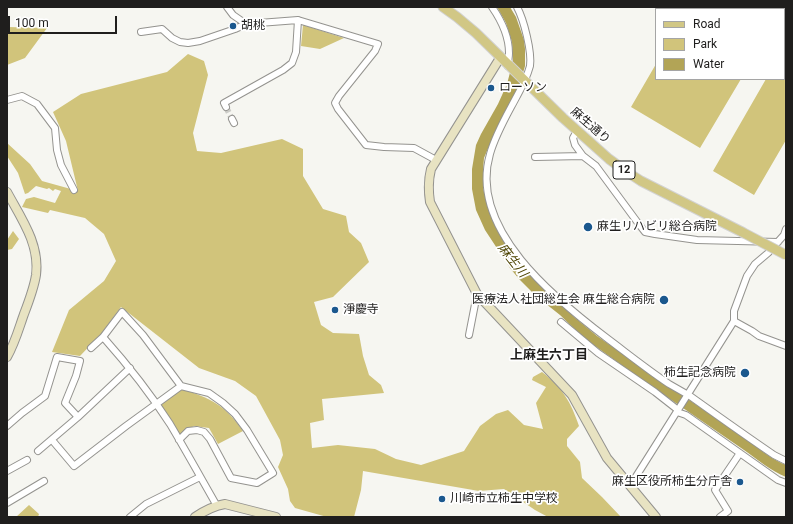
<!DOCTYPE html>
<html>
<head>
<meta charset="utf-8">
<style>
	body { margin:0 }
	#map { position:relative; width:793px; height:524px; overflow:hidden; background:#f6f6f1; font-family:Roboto,sans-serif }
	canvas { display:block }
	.frame { position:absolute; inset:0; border:8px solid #1f1e1d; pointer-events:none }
	.legend { position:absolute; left:655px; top:8px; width:130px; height:72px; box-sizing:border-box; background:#fff; border:1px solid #a5a5a5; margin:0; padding:5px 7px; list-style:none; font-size:12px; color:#1f1e1d }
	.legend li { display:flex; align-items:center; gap:8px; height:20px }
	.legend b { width:20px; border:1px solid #a5a5a5 }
	.scale { position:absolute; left:8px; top:16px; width:109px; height:18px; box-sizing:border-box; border:2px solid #1f1e1d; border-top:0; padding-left:5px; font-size:12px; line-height:14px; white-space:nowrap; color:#1f1e1d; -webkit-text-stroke:3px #fff; paint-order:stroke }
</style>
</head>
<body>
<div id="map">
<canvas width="793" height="524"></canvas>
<div class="frame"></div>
<ul class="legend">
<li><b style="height:5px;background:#d1c785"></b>Road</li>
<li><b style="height:11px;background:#d1c47b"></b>Park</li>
<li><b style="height:11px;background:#b2a456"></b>Water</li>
</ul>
<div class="scale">100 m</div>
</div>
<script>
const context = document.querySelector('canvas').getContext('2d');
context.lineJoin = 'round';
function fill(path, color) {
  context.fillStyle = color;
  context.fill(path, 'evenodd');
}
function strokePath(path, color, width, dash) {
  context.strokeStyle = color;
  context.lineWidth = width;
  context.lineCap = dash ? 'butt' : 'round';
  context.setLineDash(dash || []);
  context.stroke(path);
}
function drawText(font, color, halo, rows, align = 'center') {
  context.font = font + ' Roboto,"Noto Sans JP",sans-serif';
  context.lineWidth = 3.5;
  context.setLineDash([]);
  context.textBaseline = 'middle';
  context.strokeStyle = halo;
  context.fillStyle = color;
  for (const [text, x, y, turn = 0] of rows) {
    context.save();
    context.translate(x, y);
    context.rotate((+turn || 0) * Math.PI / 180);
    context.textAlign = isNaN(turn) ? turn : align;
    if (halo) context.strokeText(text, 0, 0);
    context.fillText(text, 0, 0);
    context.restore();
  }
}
fill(new Path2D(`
	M690 7H765L768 9H689Z
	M303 25 344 38 320 49 301 46Z
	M7 27 47 28 25 58 7 65Z
	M188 54 204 61 208 75 193 133 197 151 221 153 282 139 303 149V176L323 209 346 216 349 232 361 243 369 262 333 297 314 302 321 325 333 333 359 334 363 356 369 375 381 385 384 393 322 399 324 420 310 423 312 448 338 445 375 449 396 459 421 465 464 451 480 426 496 414 508 410 524 425 543 429 536 403 546 387 532 380 533 377 542 372C562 387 571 402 579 426L567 439V446L580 462 582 478 602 497 621 517H548L535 510 504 489 479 491 363 471 361 490 354 517H327L295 508 290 501 288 489 278 467 283 455 280 440 256 396 235 381 199 368 121 307 101 334 80 356 52 352 69 310 104 281 116 261 104 234 85 218 50 210 48 213 22 207 26 199 34 197 55 203 61 191 55 189 53 191 49 188 47 189 36 186 28 193 25 194 18 173 7 156V143L30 164 42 181 78 191 66 141 53 112 81 94 167 72Z
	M784 63 786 64V140L754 195 713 171 766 79H784Z
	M656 64V79H741L700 148 631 107Z
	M13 231 19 239 12 249 7 250V240Z
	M181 389C211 398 225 405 243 431L218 444 209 428 194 426 178 435 161 406V403Z
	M29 505 39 514 38 517H16Z`), '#d1c47b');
fill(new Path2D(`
	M497 7H510L516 17 524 40 525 49V66L520 83 492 139 484 158 483 170V188L488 208 491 217 505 241 528 273 543 285 561 305 573 316 597 336 750 442C762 451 773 460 786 465V477C771 471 757 459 744 450L638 377 584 338 560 315 536 296 519 279 510 268 485 230 476 210 472 189V169L476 145 481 134 498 104 507 84 513 61 512 42 506 23Z`), '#b2a456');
strokePath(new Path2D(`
	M226 107 232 119`), '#cbcbc7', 6, [6, 3]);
const street = new Path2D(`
	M227 7 233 15 246 24
	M492 7C501 20 509 37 509 53 509 57 508 61 508 66
	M517 7C524 20 532 52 530 66 527 77 522 87 517 96 507 115 496 133 490 154 468 229 555 299 608 339 628 354 648 370 669 384 676 388 683 392 690 396 718 416 746 436 774 455L786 461
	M141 32 162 29 172 38 180 42 188 43 200 41 235 29 246 24 298 20 378 44 375 51 339 96 335 103 338 109 366 145 384 147 414 148 436 160
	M7 100 22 96 37 104 55 128 57 150 61 165 74 190
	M226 107 224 103 283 70 292 63 296 52 298 20
	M232 119 234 123
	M577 131 573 138 575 145 583 156 596 166 638 223 645 232 655 234 697 240 778 242
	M535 157 583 156
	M734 321 752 331 759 336 786 346
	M561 322 598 353 655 392 678 410
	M469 335 477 294
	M91 348 103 337
	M677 412 686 415 778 480 786 483
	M7 426 22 413 45 396 57 357 80 361 76 376 65 403 78 417
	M52 440 74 466 126 426 181 386
	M179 440 188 431 197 430 204 432 210 439 231 478 257 483 273 473 247 430 235 414 223 403 209 393 181 386 143 335 122 312 103 337C127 364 150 393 170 424 186 451 201 478 217 506
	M38 451 78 417 130 368
	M7 471 27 460
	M630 486 734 321V311L747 276 755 264 768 253 784 235 786 229
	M7 503 44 481
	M130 517 146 504 200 477
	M720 517 728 511 715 490 740 453`);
const secondary = new Path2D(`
	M500 58 431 169C428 181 428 189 430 202L477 294 572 395 607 458 656 517
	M7 192C21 218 40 244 36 275 34 288 29 301 24 314 19 328 15 343 7 357
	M195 517C204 511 213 506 225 504L276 517`);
const primary = new Path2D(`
	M443 7 457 17 476 33 563 118 609 159 624 170 641 181 742 232`);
strokePath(street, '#94938f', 8);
strokePath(secondary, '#94938f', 10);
strokePath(primary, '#d2d2d2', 11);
strokePath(street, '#fff', 6);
strokePath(secondary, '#e8e3c2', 8);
strokePath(primary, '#d1c785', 9);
const primaryBridge = new Path2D(`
	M742 232 786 255`);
strokePath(primaryBridge, '#d2d2d2', 11, []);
strokePath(primaryBridge, '#d1c785', 9);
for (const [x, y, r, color] of [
	[233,26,4,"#1b588e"],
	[491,88,4,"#1b588e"],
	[588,227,5,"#1b588e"],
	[664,300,5,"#1b588e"],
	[335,310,4,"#1b588e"],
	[745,373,5,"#1b588e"],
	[740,482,4,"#1b588e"],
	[442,499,4,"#1b588e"]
]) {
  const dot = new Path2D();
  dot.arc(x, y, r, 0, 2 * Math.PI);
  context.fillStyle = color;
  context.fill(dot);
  strokePath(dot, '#fff', 1.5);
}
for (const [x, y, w] of [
	[624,170,22]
]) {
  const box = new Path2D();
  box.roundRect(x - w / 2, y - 9, w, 18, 3);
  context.fillStyle = '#fff';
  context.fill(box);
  strokePath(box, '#1f1e1d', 1);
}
drawText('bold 11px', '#1f1e1d', null, [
	["12",624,170]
]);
drawText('12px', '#1f1e1d', '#fff', [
	["胡桃",241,26],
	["ローソン",499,88],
	["麻生リハビリ総合病院",597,227],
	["医療法人社団総生会 麻生総合病院",655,300,"right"],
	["淨慶寺",343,310],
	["柿生記念病院",736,373,"right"],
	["麻生区役所柿生分庁舎",732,482,"right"],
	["川崎市立柿生中学校",450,499]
], 'left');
drawText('12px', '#1f1e1d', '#fff', [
	["麻生通り",590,126,41]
]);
drawText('italic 13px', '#4c4301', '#fff', [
	["麻生川",512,261,52]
]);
drawText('bold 13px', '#1f1e1d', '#fff', [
	["上麻生六丁目",549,356]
]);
</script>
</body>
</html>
